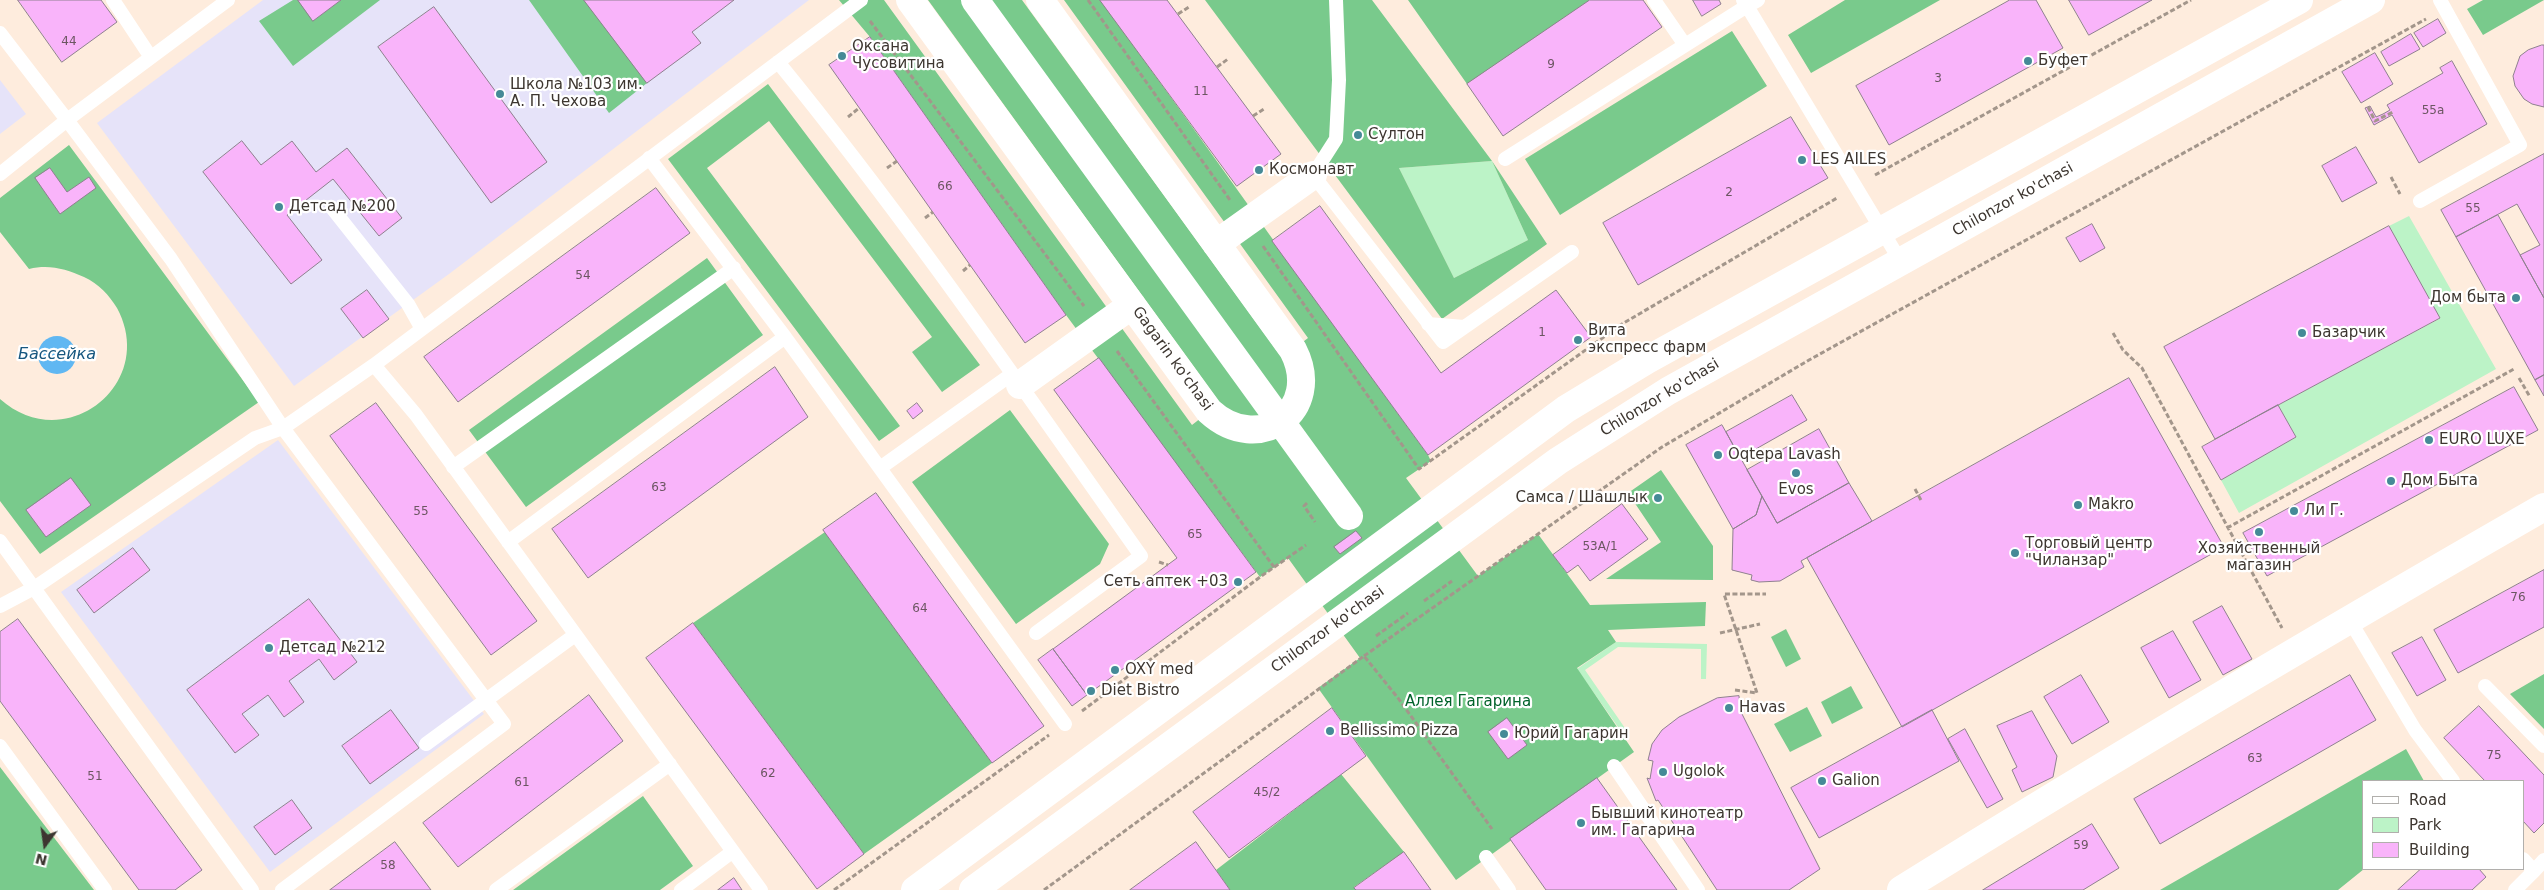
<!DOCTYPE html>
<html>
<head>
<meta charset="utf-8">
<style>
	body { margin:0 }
	#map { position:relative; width:2544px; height:890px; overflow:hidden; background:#feecdd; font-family:"DejaVu Sans",sans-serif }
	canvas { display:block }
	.legend { position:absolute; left:2362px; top:780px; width:162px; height:90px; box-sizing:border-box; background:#fff; border:1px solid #b1afac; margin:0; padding:6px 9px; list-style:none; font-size:15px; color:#3d3630 }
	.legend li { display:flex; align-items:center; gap:10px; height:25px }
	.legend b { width:25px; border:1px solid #b1afac }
	.north { position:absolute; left:20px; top:820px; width:50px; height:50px; -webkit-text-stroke:4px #fff; paint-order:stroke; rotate:194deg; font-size:14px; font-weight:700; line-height:20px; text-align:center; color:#3d3630 }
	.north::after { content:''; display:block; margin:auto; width:18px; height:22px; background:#3d3630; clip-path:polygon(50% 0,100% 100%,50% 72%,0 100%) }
</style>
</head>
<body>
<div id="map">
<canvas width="2544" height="890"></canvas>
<ul class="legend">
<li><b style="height:6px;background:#fff"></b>Road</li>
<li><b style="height:14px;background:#bcf3c7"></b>Park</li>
<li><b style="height:14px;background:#f9b4fa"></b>Building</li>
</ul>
<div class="north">N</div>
</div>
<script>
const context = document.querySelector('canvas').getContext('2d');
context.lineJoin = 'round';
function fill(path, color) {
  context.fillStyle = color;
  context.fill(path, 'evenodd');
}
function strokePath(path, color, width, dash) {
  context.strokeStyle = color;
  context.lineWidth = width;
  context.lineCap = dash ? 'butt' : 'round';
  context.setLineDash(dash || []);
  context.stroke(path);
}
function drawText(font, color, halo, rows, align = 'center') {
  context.font = font + ' "DejaVu Sans",sans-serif';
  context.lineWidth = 4.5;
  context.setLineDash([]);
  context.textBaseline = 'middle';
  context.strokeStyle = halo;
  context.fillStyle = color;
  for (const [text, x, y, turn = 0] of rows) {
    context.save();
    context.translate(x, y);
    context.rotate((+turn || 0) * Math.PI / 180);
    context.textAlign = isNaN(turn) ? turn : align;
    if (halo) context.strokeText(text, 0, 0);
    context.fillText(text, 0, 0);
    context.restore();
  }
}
fill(new Path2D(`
	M263 0H809L449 274 294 386 97 123Z
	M0 80 26 114 0 134Z
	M278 440 484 714 270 872 61 592Z`), '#e6e3f9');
fill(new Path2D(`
	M1492 161 1528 240 1454 278 1399 168Z
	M2409 216 2496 369 2239 513 2221 480 2296 437 2278 405 2439 319 2389 226Z
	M1616 642 1707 644 1706 679H1701V649L1618 647 1585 670 1627 731 1623 734 1577 669Z`), '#bcf3c7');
fill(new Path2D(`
	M293 0H298L313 20 341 0H380L293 66 259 21Z
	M529 0H584L647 83 609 113Z
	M839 0H884L1192 425 1220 403 928 0H1022L1282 358 1308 338 1064 0H1100C1211 151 1318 304 1428 455L1431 461 1406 478 1478 576 1538 534 1590 605 1706 602 1705 626 1608 630 1616 642 1577 668 1634 752 1456 880 1318 688 1360 658 1288 558 1260 577 1066 315 870 37Z
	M1205 0H1372L1492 161 1547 244 1442 319ZM1492 161 1528 240 1454 278 1399 168Z
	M1408 0H1590L1467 84Z
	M1845 0H1940L1811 73 1788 35Z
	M2483 0H2544L2483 35 2467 9Z
	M1732 31 1767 86 1560 215 1525 159Z
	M768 84 980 365 942 392 912 352 932 337 769 121 707 168 900 426 879 441 668 159Z
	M69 145 259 402 40 554 0 501V399C65 457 158 384 117 308 109 295 99 284 84 277 66 269 49 264 29 269L0 232V198Z
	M707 258 763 335 526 507 469 430Z
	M1010 410 1109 544 1100 564 1016 624 912 482Z
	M1661 470 1713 546V580L1606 579 1661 542 1628 493Z
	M825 532 992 763 864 854 693 623Z
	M1786 629 1801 659 1786 667 1771 637Z
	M2544 674V729L2510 694Z
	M1851 686 1863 708 1832 724 1821 702Z
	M1807 707 1822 736 1790 752 1774 724Z
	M2406 749 2424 781H2363L2364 869 2338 890H2160Z
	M0 767 94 890H0Z
	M1341 774 1404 852 1354 887 1356 890H1230L1216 870Z
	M643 796 693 866 660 890H513Z`), '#79ca8c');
fill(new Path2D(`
	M38 355a19 19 0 1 1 38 0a19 19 0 1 1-38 0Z`), '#60b7f2');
const building = new Path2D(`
	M18 0H101L117 22 62 62Z
	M298 0H341L313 21Z
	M584 0H734L692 32 701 43 647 83Z
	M1100 0H1167L1281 154 1237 186Z
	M1590 0H1643L1662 27 1503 136 1467 84Z
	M1693 0H1719L1721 4 1702 16Z
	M2010 0H2036L2063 48 1889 145 1856 86Z
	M2069 0H2152L2089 35Z
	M434 7 547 162 491 203 378 47Z
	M2438 19 2446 33 2423 47 2414 33Z
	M2411 34 2420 49 2389 66 2381 52Z
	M870 37 1066 315 1025 343 829 65Z
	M2542 45H2544V107L2532 104 2524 99 2515 86 2513 76 2520 56 2528 50Z
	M2375 53 2393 84 2361 103 2342 72Z
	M2452 61 2487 124 2419 163 2392 115 2374 125 2365 108 2370 106 2376 117 2383 114 2390 110 2387 105 2443 73 2440 68Z
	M1791 117 1828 178 1638 285 1603 223Z
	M242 141 261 165 292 141 316 172 347 148 402 218 379 236 333 179 287 215 322 260 291 284 203 172Z
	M2356 147 2377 183 2342 202 2322 166Z
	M2544 154V298L2520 255 2540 245 2517 204 2456 237 2441 210Z
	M50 168 67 192 89 177 96 188 60 214 35 178Z
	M656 188 690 233 458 402 424 357Z
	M1320 206 1441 373 1556 290 1591 337 1428 455 1272 241Z
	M2498 215 2544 298V375L2535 380 2456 237Z
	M2092 224 2105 248 2080 262 2066 238Z
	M2389 226 2440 318 2215 439 2164 347Z
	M367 290 389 319 363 338 341 309Z
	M1099 358 1256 572 1087 695 1053 649 1177 558 1054 390Z
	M775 367 808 417 588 578 552 529Z
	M2544 375V396L2535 380Z
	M2129 378 2224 547 1902 727 1807 558Z
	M2514 387 2538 430 2267 576 2243 533Z
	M1792 395 1807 420 1740 458 1726 432Z
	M376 403 537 621 491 655 330 436Z
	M917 403 923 411 913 419 907 411Z
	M2278 405 2296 437 2221 480 2202 447Z
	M1722 425 1762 496 1756 515 1733 529 1686 445Z
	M1819 429 1849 483 1777 523 1747 470Z
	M71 478 91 505 46 537 26 510Z
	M1849 483 1872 521 1801 561 1804 567 1780 581 1759 582 1751 580 1752 575 1732 570 1733 529 1756 515 1762 496 1777 523Z
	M876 493 1044 726 992 763 823 530Z
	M1622 504 1648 539 1590 581 1578 565 1567 573 1553 555Z
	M1356 531 1362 538 1340 554 1334 547Z
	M133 548 150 570 94 613 77 590Z
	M2544 570V627L2458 673 2434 630Z
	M309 599 357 662 334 680 319 659 289 681 304 702 284 717 268 695 242 714 259 735 235 753 187 690Z
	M2222 606 2252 659 2223 675 2193 622Z
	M18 619 202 870 175 890H139L0 701V632Z
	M693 623 864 854 817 889 646 658Z
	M2173 631 2201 680 2169 698 2141 648Z
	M2422 637 2446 680 2417 696 2392 653Z
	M1053 649 1087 695 1072 706 1038 660Z
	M2081 675 2109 722 2072 744 2044 697Z
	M2350 675 2376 720 2160 844 2134 799Z
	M589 695 623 741 458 867 423 823Z
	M1739 696 1740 710 1820 869 1789 890H1717L1658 800 1656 801 1647 778 1650 779 1653 761 1648 760 1652 744 1662 730 1679 717 1717 698Z
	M2479 706 2544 775V823L2534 833 2523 821V781H2485L2444 738Z
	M1332 708 1366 756 1229 858 1193 812Z
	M391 710 419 748 370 784 342 746Z
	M1932 710 1959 761 1819 838 1791 788Z
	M2032 711 2057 756 2053 777 2022 792 2012 770 2017 767 1997 726Z
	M1507 718 1527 745 1508 759 1488 732Z
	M1965 729 2003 799 1987 808 1948 739Z
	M1597 778 1677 890H1546L1510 839Z
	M292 800 312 828 275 855 254 827Z
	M2092 824 2119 868 2083 890H1983Z
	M395 842 431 890H330Z
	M1196 842 1230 890H1130Z
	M1404 852 1431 890H1356L1354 888Z
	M2421 869H2479L2486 877 2472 890H2398Z
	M734 878 742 890H718Z`);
fill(building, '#f9b4fa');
strokePath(building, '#8f808f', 1);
strokePath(new Path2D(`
	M1088 0 1230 200
	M1178 14 1189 7
	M870 21 1084 306
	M1217 67 1228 59
	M2368 107 2375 121 2393 112
	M1253 116 1264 109
	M848 117 859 108
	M887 168 897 161
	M1875 175 2191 0
	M2391 177 2400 194
	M925 218 933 212
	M1263 246 1419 469 1622 324 1837 198
	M963 271 970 265
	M2113 333 2123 350 2142 368 2282 628
	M1117 351 1274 567
	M2519 378 2530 397
	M1915 489 1922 502
	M1307 503 1304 506 1315 522
	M2227 528 2514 369
	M1159 562 1168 565
	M1424 601 1452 581
	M1720 633 1760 624
	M1376 636 1408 613
	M1364 656 1662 447 1809 360 2426 19
	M1735 690 1757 693 1724 594H1766
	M1082 711 1260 577 1306 545
	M834 890 1049 735
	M1044 890 1364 656 1398 698 1492 829`), '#a3968b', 3, [5, 2.5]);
strokePath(new Path2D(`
	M113 0 150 56
	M1336 0 1339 80 1336 139 1313 175 1443 342 1572 252
	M1654 0 1685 45
	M1758 0 1747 6 1901 262
	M0 33 67 120 0 174
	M778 62C907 220 1023 389 1141 556L1036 633
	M649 158 785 337 1065 724
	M1505 159 1747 6 1743 0
	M2420 201 2520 145 2440 0
	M332 208 408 304 422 329
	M1428 324 1464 327
	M374 365 416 415 761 890
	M453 467 734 268
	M880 468 1012 374
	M0 541 252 890
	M508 542 785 337
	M0 606 34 588 255 438 283 428 171 259 67 120 228 0
	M2349 619 2415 730 2453 781
	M2485 686 2544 746
	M426 744 575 635
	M0 746 105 890
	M1614 766 1698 890
	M1486 857 1509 890
	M2534 871 2544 860
	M282 890 504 724 283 428 374 365 861 0
	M496 890 670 764
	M681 890 732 852
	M2515 890 2534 871 2523 859`), '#fff', 14);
strokePath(new Path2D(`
	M910 0 1209 411C1259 457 1324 410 1293 350L1040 0
	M975 0 1349 516
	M1216 244 1313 175
	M1020 385 1132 305
	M1901 890C2113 758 2328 631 2544 507`), '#fff', 28);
strokePath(new Path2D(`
	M915 890 1566 409 1647 360 2299 0
	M973 890 1558 461 1668 391 2371 0`), '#fff', 28);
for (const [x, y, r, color] of [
	[842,56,5,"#458a97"],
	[2028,61,5,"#458a97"],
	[500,94,5,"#458a97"],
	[1358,135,5,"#458a97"],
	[1802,160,5,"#458a97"],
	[1259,170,5,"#458a97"],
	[279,207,5,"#458a97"],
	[2516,298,5,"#458a97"],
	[2302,333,5,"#458a97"],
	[1578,340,5,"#458a97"],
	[2429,440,5,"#458a97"],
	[1718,455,5,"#458a97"],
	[1796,473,5,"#458a97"],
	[2391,481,5,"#458a97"],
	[1658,498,5,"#458a97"],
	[2078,505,5,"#458a97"],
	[2294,511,5,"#458a97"],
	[2259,532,5,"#458a97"],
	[2015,553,5,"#458a97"],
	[1238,582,5,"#458a97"],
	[269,648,5,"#458a97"],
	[1115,670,5,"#458a97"],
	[1091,691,5,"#458a97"],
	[1729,708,5,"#458a97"],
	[1330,731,5,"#458a97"],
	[1504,734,5,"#458a97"],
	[1663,772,5,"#458a97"],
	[1822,781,5,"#458a97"],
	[1581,823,5,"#458a97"]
]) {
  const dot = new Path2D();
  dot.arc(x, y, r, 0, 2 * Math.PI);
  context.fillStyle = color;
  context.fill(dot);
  strokePath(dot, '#fff', 2);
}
drawText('12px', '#6c5662', null, [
	["44",69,42],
	["9",1551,65],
	["3",1938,79],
	["11",1201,92],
	["55a",2433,111],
	["66",945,187],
	["2",1729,193],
	["55",2473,209],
	["54",583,276],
	["1",1542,333],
	["63",659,488],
	["55",421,512],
	["65",1195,535],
	["53A/1",1600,547],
	["76",2518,598],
	["64",920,609],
	["75",2494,756],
	["63",2255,759],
	["62",768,774],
	["51",95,777],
	["61",522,783],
	["45/2",1267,793],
	["59",2081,846],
	["58",388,866]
]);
drawText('15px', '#3d3630', '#fff', [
	["Оксана",852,47],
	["Чусовитина",852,64],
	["Буфет",2038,61],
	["Школа №103 им.",510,85],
	["А. П. Чехова",510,102],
	["Султон",1368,135],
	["LES AILES",1812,160],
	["Космонавт",1269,170],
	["Детсад №200",289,207],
	["Дом быта",2506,298,"right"],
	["Вита",1588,331],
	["экспресс фарм",1588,348],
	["Базарчик",2312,333],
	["EURO LUXE",2439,440],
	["Oqtepa Lavash",1728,455],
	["Дом Быта",2401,481],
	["Evos",1796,490,"center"],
	["Самса / Шашлык",1648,498,"right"],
	["Makro",2088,505],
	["Ли Г.",2304,511],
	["Торговый центр",2025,544],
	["\"Чиланзар\"",2025,561],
	["Хозяйственный",2259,549,"center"],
	["магазин",2259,566,"center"],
	["Сеть аптек +03",1228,582,"right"],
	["Детсад №212",279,648],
	["OXY med",1125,670],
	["Diet Bistro",1101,691],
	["Havas",1739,708],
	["Bellissimo Pizza",1340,731],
	["Юрий Гагарин",1514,734],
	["Ugolok",1673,772],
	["Galion",1832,781],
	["Бывший кинотеатр",1591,814],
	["им. Гагарина",1591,831]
], 'left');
drawText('15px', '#3d3630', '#fff', [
	["Chilonzor ko'chasi",2013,200,-29],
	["Gagarin ko'chasi",1172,359,54],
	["Chilonzor ko'chasi",1660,398,-31],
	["Chilonzor ko'chasi",1328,630,-36]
]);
drawText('15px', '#00622a', '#fff', [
	["Аллея Гагарина",1468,702]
]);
drawText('italic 16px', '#17577f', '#fff', [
	["Бассейка",57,355]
]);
</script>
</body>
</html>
